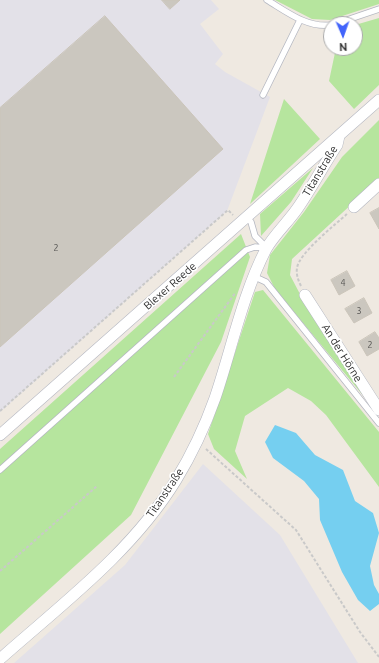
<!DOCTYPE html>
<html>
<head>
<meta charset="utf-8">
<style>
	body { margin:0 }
	#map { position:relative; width:379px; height:663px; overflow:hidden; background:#efe9e1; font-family:Ubuntu,sans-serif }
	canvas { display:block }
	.north { position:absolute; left:323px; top:16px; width:40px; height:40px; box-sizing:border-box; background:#fff; border:1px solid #ababab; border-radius:50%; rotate:178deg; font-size:11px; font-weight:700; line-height:16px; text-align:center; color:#2e2e2e }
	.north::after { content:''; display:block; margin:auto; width:14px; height:18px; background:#4264fb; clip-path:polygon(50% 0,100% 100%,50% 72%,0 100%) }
</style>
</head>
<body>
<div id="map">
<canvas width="379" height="663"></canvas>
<div class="north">N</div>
</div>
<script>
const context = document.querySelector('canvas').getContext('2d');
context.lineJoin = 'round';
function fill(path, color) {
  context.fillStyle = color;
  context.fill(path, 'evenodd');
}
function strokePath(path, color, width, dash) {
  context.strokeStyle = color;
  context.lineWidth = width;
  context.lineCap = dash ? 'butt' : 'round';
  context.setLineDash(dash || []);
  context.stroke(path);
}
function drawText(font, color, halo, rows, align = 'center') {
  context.font = font + ' Ubuntu,sans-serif';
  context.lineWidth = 3.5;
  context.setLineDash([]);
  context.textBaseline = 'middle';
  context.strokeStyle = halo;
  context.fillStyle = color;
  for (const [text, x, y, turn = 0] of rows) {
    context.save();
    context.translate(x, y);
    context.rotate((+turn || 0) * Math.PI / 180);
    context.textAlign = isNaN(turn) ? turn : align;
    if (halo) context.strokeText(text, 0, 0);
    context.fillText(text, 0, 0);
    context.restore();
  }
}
fill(new Path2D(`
	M0 0H211L219 9 200 24 223 54 215 64 225 72 270 97 227 211 0 412Z
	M203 464 280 535 358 663H14L125 565Z`), '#e3e1e8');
fill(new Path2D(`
	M275 0H379V4L330 20 312 19Z
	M379 18V85L354 109 329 81 336 48H355V25Z
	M284 99 320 139 250 204Z
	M379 120V179L292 259 290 275 301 296 370 404 275 289 267 273 270 255 304 212 342 157Z
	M313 168 291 202 261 236 260 214Z
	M241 234 250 257 221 342 131 515 0 634V449Z
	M263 290 379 432V487L326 415 311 401 288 388 245 416 235 451 247 479 214 449 208 434 255 292Z`), '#b6e59e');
fill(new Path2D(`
	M275 425 296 433 315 455 343 470 355 501 373 513 379 533 370 566 374 585 379 594V604L370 611 358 600 342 572 320 520 319 499 304 481 273 458 265 442Z`), '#75cff0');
const building = new Path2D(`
	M162 0H180L170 9Z
	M105 16 223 149 0 347V108Z
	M379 208V229L370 213Z
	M347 271 355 286 339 295 331 280Z
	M364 298 372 313 354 323 345 309Z
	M375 332 379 338V349L367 356 359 342Z`);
fill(building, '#cbc7bf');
strokePath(building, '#cbc5ba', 1);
const service = new Path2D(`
	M267 0C287 12 307 28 331 25
	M335 24 379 9
	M263 95 300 20
	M247 218 251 222 255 236 267 248
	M255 277 266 282 379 423
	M0 470 246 250 255 247 267 248`);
const minor = new Path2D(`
	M354 207 379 184
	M305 295 379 410
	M0 435 379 100
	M0 659C62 604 132 552 176 480 192 454 205 426 215 398 232 348 242 296 266 249 274 235 288 222 297 209 311 189 323 166 337 145L339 136`);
strokePath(service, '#b4b7c1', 7);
strokePath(minor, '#b4b7c1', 12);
strokePath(new Path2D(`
	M301 286C298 280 296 274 297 268 299 253 336 224 347 214
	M174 377 236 292
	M0 411 228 210 233 215
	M206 449 296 530 360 632 379 657
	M0 571 97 486`), '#c9c9c9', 2, [3, 2]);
strokePath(service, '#fff', 5.5);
strokePath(minor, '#fff', 11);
drawText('9px', '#555452', null, [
	["2",56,248],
	["4",343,283],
	["3",359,311],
	["2",370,345]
]);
drawText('11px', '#2e2e2e', '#fff', [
	["Titanstraße",320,171,-59],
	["Blexer Reede",170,286,-41],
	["An der Hörne",342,353,58],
	["Titanstraße",165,493,-56]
]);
</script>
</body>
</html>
